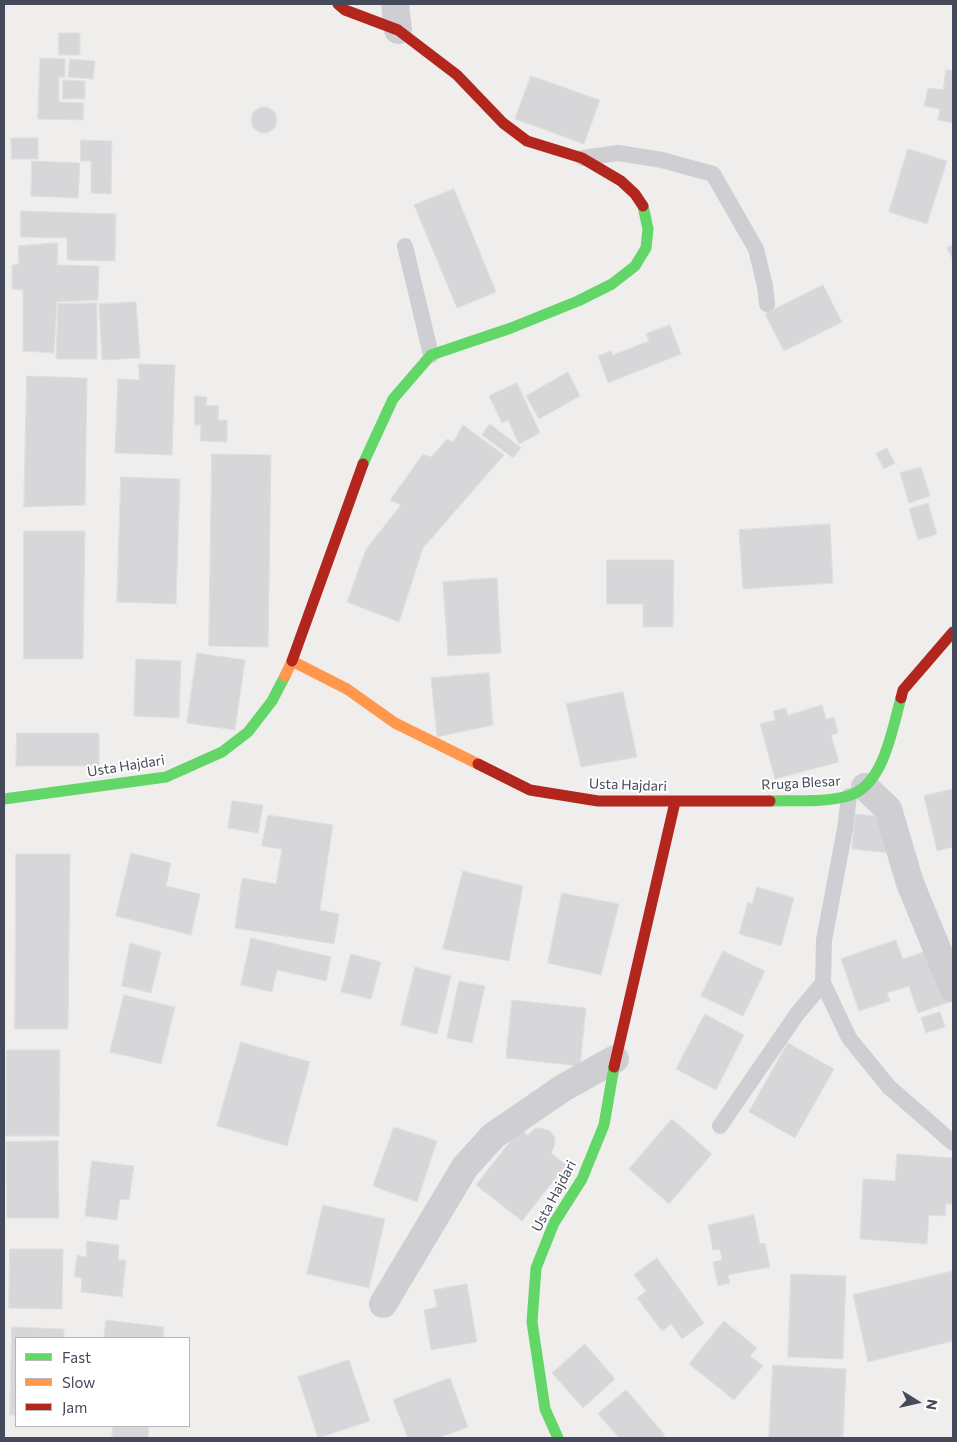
<!DOCTYPE html>
<html>
<head>
<meta charset="utf-8">
<style>
	body { margin:0 }
	#map { position:relative; width:957px; height:1442px; overflow:hidden; background:#efeeed; font-family:Commissioner,sans-serif }
	canvas { display:block }
	.frame { position:absolute; inset:0; border:5px solid #454a5a; pointer-events:none }
	.legend { position:absolute; left:15px; top:1337px; width:175px; height:90px; box-sizing:border-box; background:#fff; border:1px solid #b5b7bd; margin:0; padding:6px 9px; list-style:none; font-size:15px; color:#454a5a }
	.legend li { display:flex; align-items:center; gap:10px; height:25px }
	.legend b { width:25px; border:1px solid #b5b7bd }
	.north { position:absolute; left:892px; top:1377px; width:50px; height:50px; -webkit-text-stroke:4px #fff; paint-order:stroke; rotate:100deg; font-size:14px; font-weight:700; line-height:20px; text-align:center; color:#454a5a }
	.north::after { content:''; display:block; margin:auto; width:18px; height:22px; background:#454a5a; clip-path:polygon(50% 0,100% 100%,50% 72%,0 100%) }
</style>
</head>
<body>
<div id="map">
<canvas width="957" height="1442"></canvas>
<div class="frame"></div>
<ul class="legend">
<li><b style="height:6px;background:#63d668"></b>Fast</li>
<li><b style="height:6px;background:#ff974d"></b>Slow</li>
<li><b style="height:6px;background:#b3261e"></b>Jam</li>
</ul>
<div class="north">N</div>
</div>
<script>
const context = document.querySelector('canvas').getContext('2d');
context.lineJoin = 'round';
function fill(path, color) {
  context.fillStyle = color;
  context.fill(path, 'evenodd');
}
function strokePath(path, color, width, dash) {
  context.strokeStyle = color;
  context.lineWidth = width;
  context.lineCap = dash ? 'butt' : 'round';
  context.setLineDash(dash || []);
  context.stroke(path);
}
function drawText(font, color, halo, rows, align = 'center') {
  context.font = font + ' Commissioner,sans-serif';
  context.lineWidth = 4;
  context.setLineDash([]);
  context.textBaseline = 'middle';
  context.strokeStyle = halo;
  context.fillStyle = color;
  for (const [text, x, y, turn = 0] of rows) {
    context.save();
    context.translate(x, y);
    context.rotate((+turn || 0) * Math.PI / 180);
    context.textAlign = isNaN(turn) ? turn : align;
    if (halo) context.strokeText(text, 0, 0);
    context.fillText(text, 0, 0);
    context.restore();
  }
}
const building = new Path2D(`
	M59 33H80V55H59Z
	M40 58 65 59V77H59V102L84 103 83 120 38 119Z
	M70 59 95 61 93 79 68 77Z
	M946 70 953 71V123L938 120 940 109 924 106 928 88 943 90Z
	M531 76 600 100 584 144 515 119Z
	M63 80 85 81V99H63Z
	M251 120a13 13 0 1 1 26 0a13 13 0 1 1-26 0Z
	M11 138H38V159H12Z
	M81 140 112 141 111 194 91 193V161H81Z
	M908 149 947 161 927 224 889 212Z
	M32 161 80 163 78 198 31 196Z
	M454 189 496 292 457 308 414 205Z
	M21 211 116 214 115 261 67 260V238L21 237Z
	M58 243 57 265 99 266 98 300 57 302 54 353 23 351V290L12 289V265L19 264 18 246Z
	M953 245V260L947 248Z
	M823 285 842 322 784 351 765 314Z
	M136 302 140 358 102 360 99 304Z
	M97 303V359H56L58 304Z
	M670 325 681 354 608 383 598 356 611 351 613 355 649 341 646 334Z
	M139 364 175 365 172 455 115 453 118 379 139 380Z
	M568 372 580 396 539 419 526 396Z
	M27 376 87 378 85 505 24 507Z
	M517 383 540 433 519 444 508 420 502 423 489 396Z
	M195 396 207 397 206 405 219 406 218 420H227V442L200 441 201 425H195Z
	M490 424 521 448 513 458 482 435Z
	M463 425 504 455 423 548 399 622 347 602 366 549 401 505 390 500 423 454 431 457 447 439 453 442Z
	M887 448 895 463 884 469 876 454Z
	M212 454 271 455 268 647 209 646Z
	M921 467 930 496 909 503 900 473Z
	M121 477 180 479 176 604 117 602Z
	M928 503 937 534 918 540 909 509Z
	M830 524 833 583 743 589 739 530Z
	M24 531H85L83 659H24Z
	M607 560H674L673 627H643V604H607Z
	M497 578 501 653 448 656 443 582Z
	M197 653 245 660 235 730 187 723Z
	M136 659 181 661 179 718 134 716Z
	M489 673 493 725 437 737 431 678Z
	M623 692 637 757 581 767 566 704Z
	M822 705 826 719 834 717 838 733 831 735 839 762 775 779 760 724 775 720 773 711 786 708 788 715Z
	M17 733H99V766H16Z
	M953 789V847L937 851 924 796Z
	M232 801 263 805 258 833 228 828Z
	M855 814 877 816 890 853 852 849Z
	M268 815 333 825 320 910 339 914 334 944 235 928 242 878 276 884 282 849 262 846Z
	M131 853 171 863 166 886 200 894 191 935 116 916Z
	M16 854H70L68 1029H15Z
	M463 871 523 886 509 961 443 949Z
	M757 887 794 898 781 946 739 934 748 902 752 904Z
	M562 893 619 904 601 975 548 963Z
	M251 938 331 957 326 981 277 970 272 992 241 985Z
	M896 940 903 959 932 949 950 1002 918 1013 909 986 887 993 890 1001 859 1011 841 959Z
	M130 943 161 952 151 993 122 986Z
	M723 951 765 971 743 1016 701 996Z
	M351 954 381 962 371 999 341 992Z
	M415 967 451 976 437 1034 401 1025Z
	M459 981 485 986 472 1043 447 1038Z
	M124 995 175 1007 161 1064 110 1052Z
	M512 1000 586 1008 580 1066 506 1058Z
	M940 1012 945 1027 926 1033 921 1018Z
	M705 1014 744 1035 716 1090 676 1069Z
	M241 1042 310 1062 287 1146 217 1126Z
	M788 1043 834 1069 795 1138 749 1112Z
	M7 1050H60L59 1136H6Z
	M672 1119 712 1154 669 1204 629 1169Z
	M394 1127 437 1141 417 1202 373 1186Z
	M542 1128 550 1131 555 1138V1145L551 1153 566 1165 522 1221 476 1185 520 1129 528 1135 534 1129Z
	M58 1141 59 1218H7L6 1142Z
	M897 1154 953 1158V1204H946L945 1216 929 1215 927 1244 860 1239 863 1179 895 1181Z
	M92 1161 134 1166 129 1200 120 1199 117 1220 85 1216Z
	M323 1205 385 1219 369 1288 307 1274Z
	M754 1215 760 1244 765 1243 770 1267 728 1275 730 1283 718 1286 713 1262 722 1260 720 1249 713 1250 708 1225Z
	M87 1241 119 1245 118 1260H126L122 1297 81 1292 82 1278 74 1277 77 1255 86 1257Z
	M10 1249H63L62 1309 9 1308Z
	M657 1258 704 1323 682 1339 671 1324 662 1331 637 1298 646 1291 634 1275Z
	M953 1271V1341L868 1362 853 1295Z
	M791 1274 846 1276 843 1359 788 1357Z
	M467 1284 477 1342 431 1350 424 1310 437 1307 434 1290Z
	M106 1320 164 1327 163 1338H104Z
	M724 1321 757 1348 750 1356 763 1366 734 1400 689 1364Z
	M12 1327 64 1329V1338H16V1415H10Z
	M585 1344 615 1379 583 1408 552 1373Z
	M349 1360 370 1421 318 1438 298 1377Z
	M773 1365 846 1369 843 1438H769Z
	M450 1378 468 1427 438 1438H408L393 1400Z
	M626 1390 665 1435 662 1438H619L598 1414Z
	M113 1426H149L148 1438H112Z`);
fill(building, '#d7d7d9');
strokePath(building, '#e0dfe0', 1);
strokePath(new Path2D(`
	M583 158 618 153 662 160 713 174 756 249 765 286 767 304
	M405 246 431 355
	M849 796 845 829 824 940 823 983 849 1038 889 1087 953 1143
	M720 1126 797 1014 823 983`), '#cfcfd3', 16);
strokePath(new Path2D(`
	M395 4 398 30
	M865 787 888 809 910 883 953 988
	M383 1304 465 1167 493 1136 563 1088 615 1059`), '#cfcfd3', 28);
strokePath(new Path2D(`
	M363 464 393 399 431 355 511 328 578 301 612 284 635 266 646 248 648 229 643 206
	M4 799 166 777 222 752 248 732 272 701 285 676
	M770 801C796 800 823 803 848 796 884 786 892 729 901 698
	M558 1438 545 1409 532 1322 536 1268 554 1223 582 1179 604 1125 614 1067`), '#63d668', 11);
strokePath(new Path2D(`
	M285 676 292 661 347 689 395 723 478 764`), '#ff974d', 11);
strokePath(new Path2D(`
	M338 4 345 10 398 30 457 75 503 123 527 141 582 158 621 181 635 194 643 206
	M292 661 363 464
	M901 698 903 690 953 632
	M478 764 530 790 598 801H770
	M614 1067 675 802`), '#b3261e', 11);
drawText('14px', '#454a5a', '#fff', [
	["Usta Hajdari",126,766,-9],
	["Rruga Blesar",801,783,-3],
	["Usta Hajdari",628,785,2],
	["Usta Hajdari",554,1196,-62]
]);
</script>
</body>
</html>
